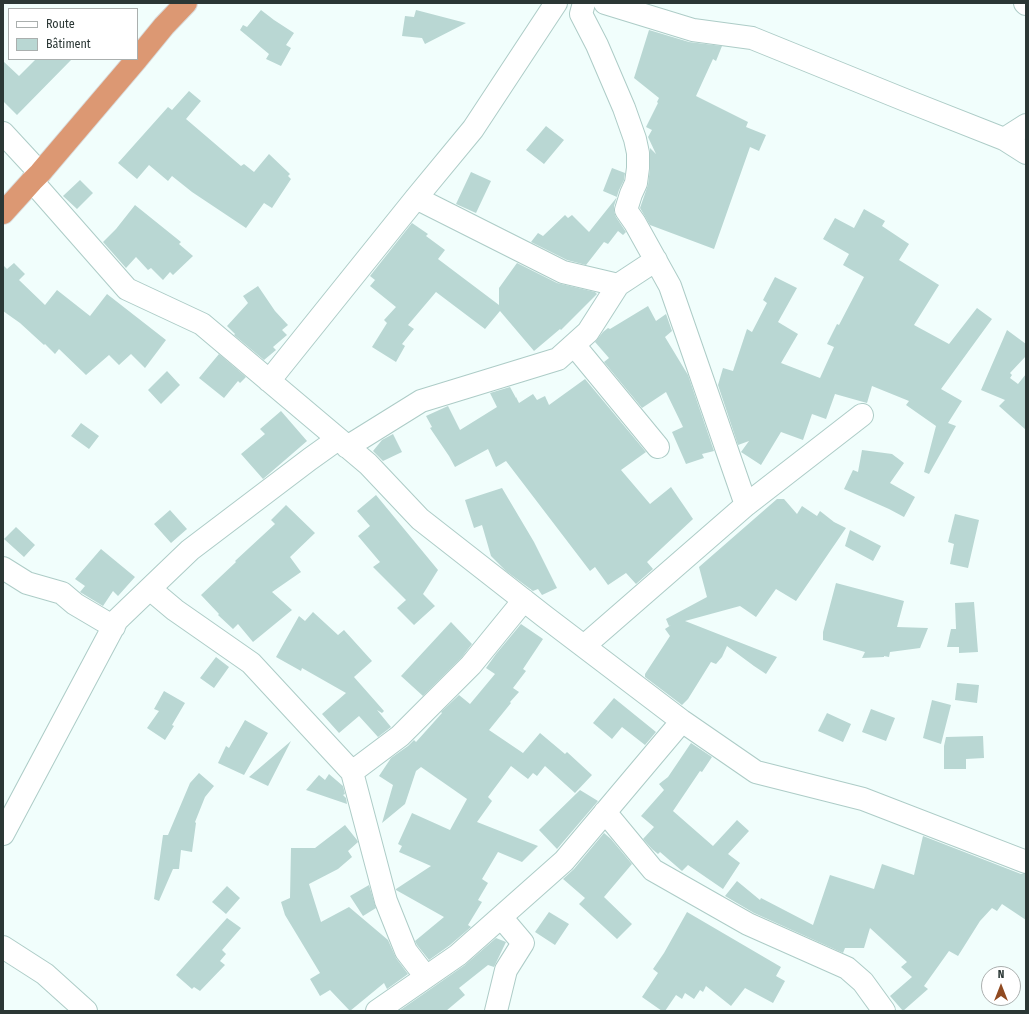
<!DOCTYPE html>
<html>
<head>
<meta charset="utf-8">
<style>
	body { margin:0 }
	#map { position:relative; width:1029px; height:1014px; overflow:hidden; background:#f1fefc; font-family:"Fira Sans Condensed",sans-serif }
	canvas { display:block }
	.frame { position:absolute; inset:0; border:4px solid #2b3735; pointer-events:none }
	.legend { position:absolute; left:8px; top:8px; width:130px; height:52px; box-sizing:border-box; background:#fff; border:1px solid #aaafae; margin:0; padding:5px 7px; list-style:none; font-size:12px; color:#2b3735 }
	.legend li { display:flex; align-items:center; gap:8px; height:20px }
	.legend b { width:20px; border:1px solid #aaafae }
	.north { position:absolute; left:981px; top:966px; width:40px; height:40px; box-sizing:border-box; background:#fff; border:1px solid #aaafae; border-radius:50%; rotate:0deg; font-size:11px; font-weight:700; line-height:16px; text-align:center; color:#2b3735 }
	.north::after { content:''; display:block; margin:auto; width:14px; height:18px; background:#904a21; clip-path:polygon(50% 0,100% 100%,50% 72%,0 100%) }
</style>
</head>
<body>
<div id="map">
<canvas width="1029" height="1014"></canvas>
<div class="frame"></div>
<ul class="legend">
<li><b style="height:5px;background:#fff"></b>Route</li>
<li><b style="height:11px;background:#b9d7d3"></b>Bâtiment</li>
</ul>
<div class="north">N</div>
</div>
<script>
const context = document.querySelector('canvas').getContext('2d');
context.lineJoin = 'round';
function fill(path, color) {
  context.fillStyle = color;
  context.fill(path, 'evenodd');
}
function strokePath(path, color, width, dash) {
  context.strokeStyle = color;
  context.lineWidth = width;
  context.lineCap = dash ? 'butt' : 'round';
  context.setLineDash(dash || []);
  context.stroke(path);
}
fill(new Path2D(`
	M261 10 274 20 294 33 286 45 291 48 281 66 266 59 269 54 240 30 243 25 247 27Z
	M416 10 466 23 425 44 422 38 402 36 405 16 414 17Z
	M649 30 689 42 722 46 716 61 713 59 696 96 748 122 746 127 766 135 759 151 750 147 714 249 650 225 640 208 648 185 650 168V148L656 154 648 137 652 130 646 127 658 103 657 102 659 98 634 78Z
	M36 59H72L17 115 3 101V61L19 76Z
	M189 91 201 101 186 119 241 166 244 164 254 172 269 154 290 174 288 176 291 179 272 208 264 203 246 228 192 192 172 176 168 181 149 165 137 179 118 163 168 107 172 110Z
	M546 126 564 140 544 164 526 150Z
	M612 168 625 173 624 180 619 190 614 206V212L616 217 626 232 623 235 618 231 608 244 604 242 586 265 567 260 531 242 538 233 543 236 565 215 568 218 572 215 589 232 617 197 603 191Z
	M471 172 491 181 476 213 456 204Z
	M80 180 93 193 77 209 63 196Z
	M135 205 181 242 179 244 193 256 173 275 170 272 163 280 151 268 148 270 136 257 126 268 103 242 116 229Z
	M864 209 885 221 882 226 909 244 899 260 939 285 914 325 949 344 977 308 992 319 941 389 962 401 948 423 956 426 929 474 924 472 936 426 906 405 909 401 872 386 867 403 835 394 826 419 812 414 803 440 781 432 761 465 741 452 749 441 738 445 718 385 723 368 733 371 747 329 752 332 767 303 763 300 775 277 797 288 778 322 798 334 781 363 820 378 834 347 827 344 837 324 839 325 864 277 843 265 849 254 823 239 835 218 854 228Z
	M412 223 428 234 426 236 445 250 438 259 499 305V288L517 263 557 283 595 292 597 294 561 330 560 329 534 351 500 311 485 329 436 292 408 325 414 329 402 344 405 346 396 362 372 347 387 323 384 320 396 307 370 286 375 280 370 276Z
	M14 263 25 274 19 280 45 305 57 290 90 316 107 294 166 340 145 368 131 354 119 365 109 355 86 375 59 349 55 354 45 344 44 345 20 323 3 311V265L7 269Z
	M258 286 275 311 288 325 282 330 287 335 273 347 276 350 264 360 234 335 235 334 227 326 248 303 243 296Z
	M648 306 656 321 666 314 672 331 665 337 688 375 714 451 702 454 704 458 686 464 672 432 683 427 666 392 642 408 604 362 609 358 595 342 603 332 608 328 610 329Z
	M1007 330 1026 344V356L1010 373 1012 375 1010 378 1018 384 1026 374V430L999 406 1005 400 981 390Z
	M219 354 246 377 240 383 238 381 224 398 199 378Z
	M167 371 180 385 161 404 148 390Z
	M585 379 646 452 621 470 650 504 671 487 693 519 647 562 653 569 636 584 626 573 608 585 595 567 590 571 506 461 496 467 488 449 455 467 449 456 430 428 432 427 426 416 448 406 460 430 497 407 490 393 510 387 516 398V397L519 403 533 394 537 400 545 396 549 405Z
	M281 411 307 441 263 479 241 454 265 434 260 429Z
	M81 423 99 436 89 449 71 436Z
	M393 434 402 452 383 461 373 451 382 440Z
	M862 450 892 454 904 463 890 483 915 497 904 517 889 509 844 489 853 470 858 472Z
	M502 488 534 542 557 588 542 595 538 589 533 591 506 571 491 556 482 525 474 528 465 500Z
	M376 495 438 570 423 594 435 606 414 625 397 608 406 600 373 567 380 562 358 536 370 526 357 511Z
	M777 499H784L797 514 802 506 817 516 820 511 834 522 846 528 796 601 776 589 756 617 740 606 685 621 777 657 766 674 754 666 727 646 722 657 716 664 711 662 688 699 682 705 645 677V674L670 636 665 629 671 625 669 626 666 619 707 597 699 567Z
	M286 505 315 533 290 557 301 572 272 592 292 610 253 642 238 624 233 629 218 615 219 614 201 595 236 562 235 561 275 524 271 520Z
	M170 510 187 529 171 543 154 524Z
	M955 514 979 520 968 568 950 564 954 544 948 542Z
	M16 527 35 545 24 557 4 539Z
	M850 530 881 546 873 561 845 546Z
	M101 549 135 577 118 596 113 591 103 606 80 592 85 586 75 579Z
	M836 583 904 601 897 627 928 628 920 648 890 652 889 657 884 656V657L862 658 865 652 823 640V632Z
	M974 602 978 652 959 653V647H947L951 629H956L955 603Z
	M313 612 338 635 344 630 372 661 354 677 384 711 382 713 377 710 391 727 378 737 359 716 339 733 322 714 346 693 302 668 301 671 276 657 299 616 305 621Z
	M451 622 472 644 462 657 423 696 401 676Z
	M521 624 543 639 523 669 526 671 513 688 519 692 510 702 511 703 489 730 523 753 540 733 565 754 567 752 592 775 575 793 545 766 537 776 533 773 528 779 511 766 488 797 492 801 477 822 538 846 522 862 498 852 482 879 488 883 478 900 482 902 468 925 471 927 450 945 429 960 417 945 415 941 444 917 396 890V889L431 866 399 852 402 846 398 844 412 813 450 830 467 799 421 767 416 771 405 804 382 823 393 785 379 776 391 758 408 746 414 740 416 742 442 713 441 712 459 695 470 704 495 674 486 668 496 654Z
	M216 657 229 667 214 688 200 678Z
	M957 683 979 685 977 703 955 700Z
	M164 691 185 703 172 725 174 726 165 740 147 728 159 711 154 709Z
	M614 698 656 732 645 745 622 727 612 739 593 723Z
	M932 700 951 705 941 744 923 738Z
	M871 709 895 718 886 741 862 732Z
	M827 713 851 724 843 742 818 731Z
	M245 720 268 733 244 775 218 763 226 746 229 748Z
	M983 736 984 758 966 759V769H944V746L946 737Z
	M291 741 268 786 249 777Z
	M691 743 712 757 702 772 700 771 673 811 713 846 737 820 749 831 728 854 740 863 723 889 688 865 682 871 660 852 658 854 652 849 643 839 654 827 641 816 664 790 659 784 668 777Z
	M199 773 214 786 205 797 195 822 196 823 192 852 181 850 179 869H173L159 901 154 899 163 835H168L190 783Z
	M329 774 343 786 345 794 343 795 346 798 347 804 306 790 319 775 325 780Z
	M580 790 598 801 557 849 539 830Z
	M345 825 357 840 358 842 348 851 352 857 338 869 309 884 321 922 349 907 388 940 396 958 408 974 387 989 384 983 350 1011 330 990 320 996 310 979 320 973 285 915 281 902 290 898 291 848H315Z
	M604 833 611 839 632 864 604 897 632 924 617 939 579 904 585 898 563 879 574 869Z
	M923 836 1021 874H1026V920L1002 904 997 911 992 908 980 921 958 956 949 951 924 986 928 989 903 1011 890 996 912 977 901 967 907 962 870 928 864 948H845L843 953 754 913 725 896 737 881 760 900 761 898 813 925 830 875 874 889 882 864 914 875Z
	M369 885 376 908 363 916 350 896Z
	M227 886 240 898 226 914 212 902Z
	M549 912 569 924 555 945 535 932Z
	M687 912 781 967 776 976 785 981 773 1003 745 988 731 1006 706 986 703 992 700 990 694 999 685 993 682 999 676 995 665 1011H662L642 997 658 973 653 969 664 953Z
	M227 918 241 928 222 950 226 954 220 961 225 965 200 991 194 987 192 989 176 975Z
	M496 938 506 942 494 967 488 965 459 988 465 995 446 1011H399L465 965Z`), '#b9d7d3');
const minor = new Path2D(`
	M584 3 581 14 597 45 624 108 635 139 638 153V168L636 183 631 194 626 210 635 223 670 286 746 505
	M605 3 693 30 752 38 905 100 1004 139 1026 153
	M1025 3 1026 4
	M3 133 40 173
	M1004 139 1026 125
	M32 181 127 289 202 324 368 464 420 519 544 616 682 721 756 772 863 799 1026 862
	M416 198 563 272 618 285 656 260
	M574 345 658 447
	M269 381 416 198 473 129 556 3
	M347 447 421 401 558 359 588 332 618 285
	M3 568 27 583 62 593 75 604 114 627
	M150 589 175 610 251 663 352 772
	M584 646 746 505 862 415
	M605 812 653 870 748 924 847 968 863 982 884 1011
	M3 834 117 620 190 550 310 459 338 439
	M3 947 45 974 86 1011
	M426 977 406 951 386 901 352 772 400 736 471 665 524 600
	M377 1011 458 955 564 861 682 721
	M496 1011 506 970 523 943 501 917`);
const trunk = new Path2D(`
	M137 59 164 26 186 3
	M3 213 32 181 40 173 137 59`);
strokePath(minor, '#adccc7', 24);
strokePath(trunk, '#d9dbdb', 24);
strokePath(minor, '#fff', 22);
strokePath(trunk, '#dc9873', 22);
</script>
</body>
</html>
